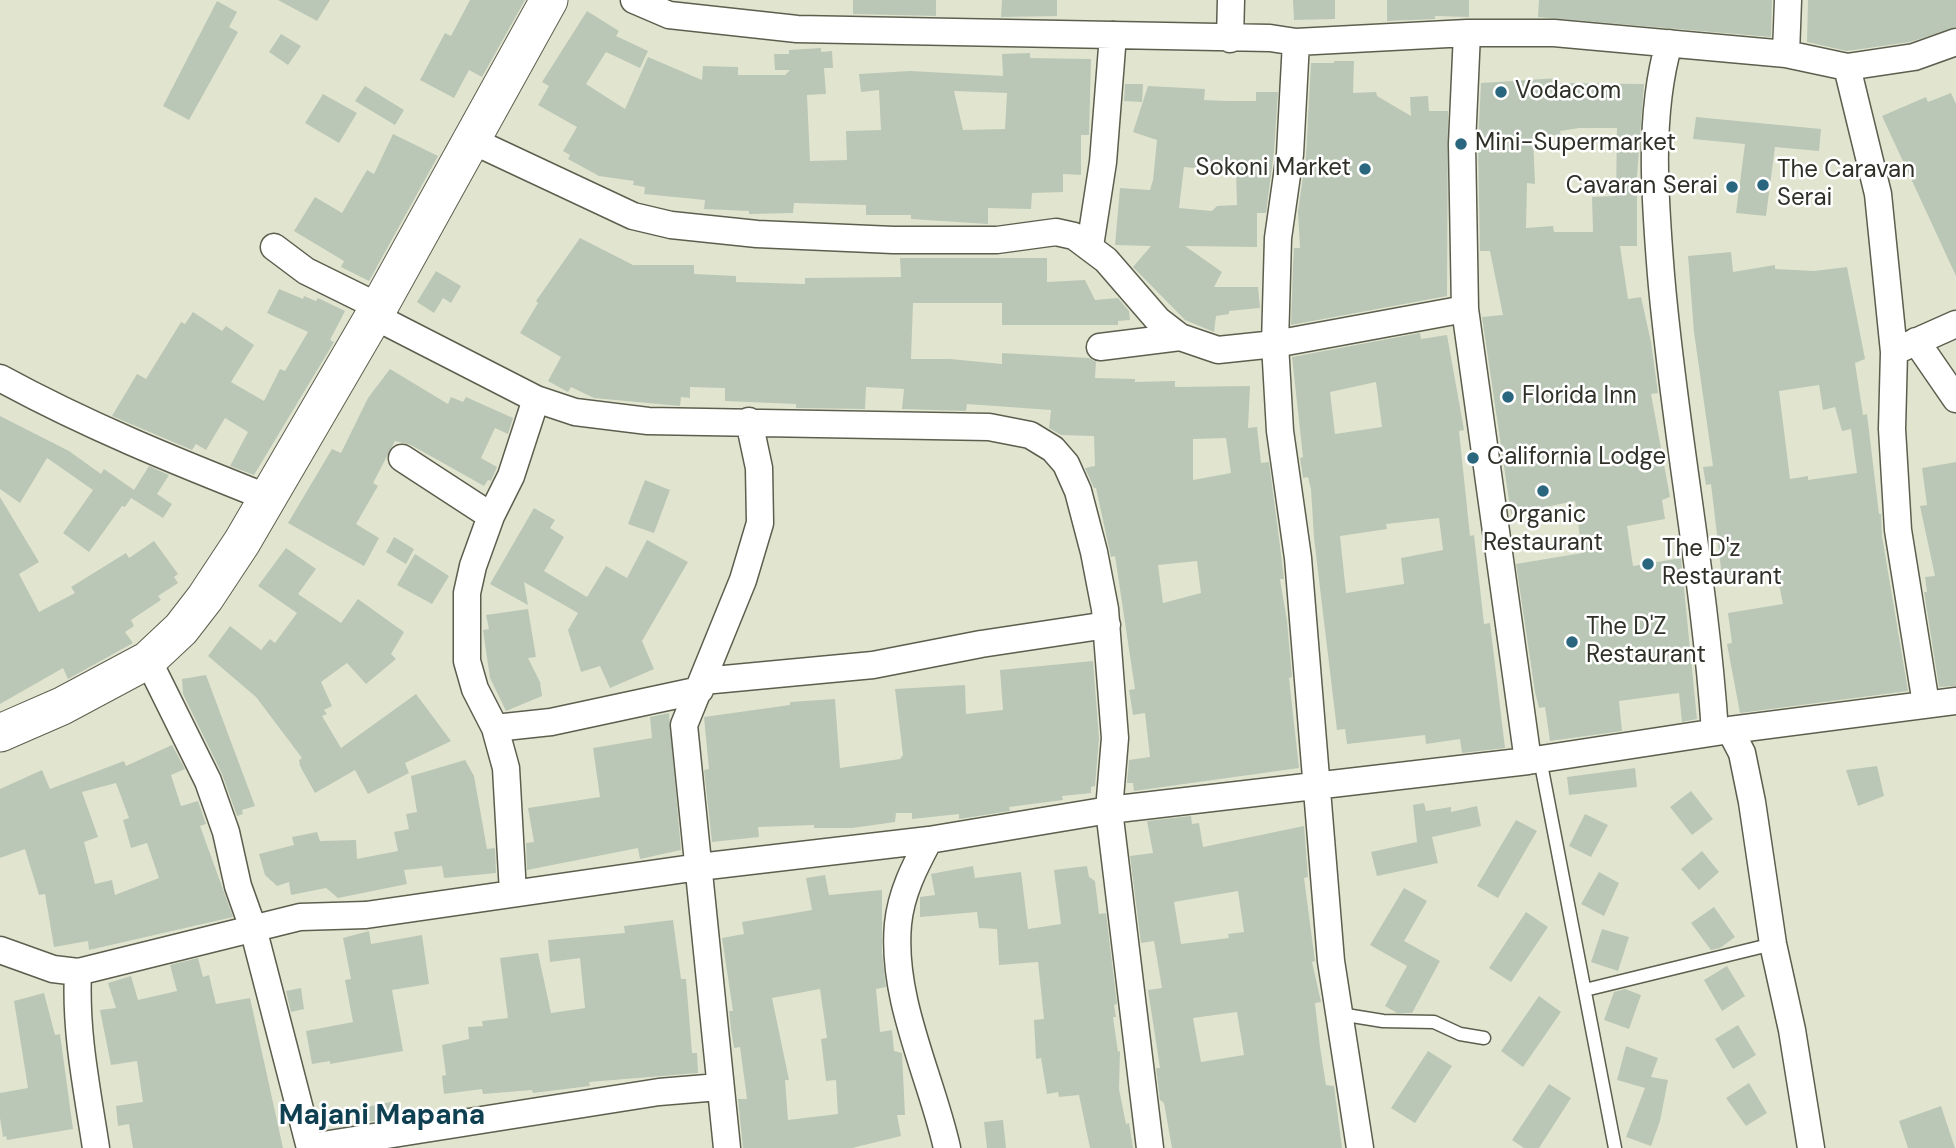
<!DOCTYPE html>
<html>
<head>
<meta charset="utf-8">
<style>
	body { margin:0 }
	canvas { display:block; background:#e1e4cf }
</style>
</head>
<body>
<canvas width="1956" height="1148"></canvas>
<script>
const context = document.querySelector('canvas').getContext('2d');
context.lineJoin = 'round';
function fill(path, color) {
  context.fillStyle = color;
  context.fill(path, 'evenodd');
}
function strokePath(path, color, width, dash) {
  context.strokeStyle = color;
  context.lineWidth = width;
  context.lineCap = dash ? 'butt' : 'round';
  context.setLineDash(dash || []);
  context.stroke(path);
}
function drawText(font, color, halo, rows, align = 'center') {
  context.font = font + ' "DM Sans",sans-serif';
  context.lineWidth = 5;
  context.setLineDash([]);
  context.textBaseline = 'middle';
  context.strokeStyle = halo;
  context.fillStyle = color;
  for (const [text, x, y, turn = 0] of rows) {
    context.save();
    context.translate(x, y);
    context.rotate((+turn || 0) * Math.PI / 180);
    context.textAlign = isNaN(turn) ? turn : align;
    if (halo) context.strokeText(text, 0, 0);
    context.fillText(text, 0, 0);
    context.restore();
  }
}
fill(new Path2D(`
	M278 0H330L317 21Z
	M470 0H525L482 77 469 70 454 98 420 80 445 33 451 36Z
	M853 0H936V16L853 14Z
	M1002 0H1057V16L1001 17Z
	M1293 0H1335V19L1294 20Z
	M1387 0H1469V17L1435 16V19L1387 21Z
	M1539 0H1772L1771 37 1538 17Z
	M1808 0H1956V27L1910 42 1847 51 1807 42Z
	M217 1 237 12 229 27 238 32 189 120 163 106Z
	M587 11 619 31 616 36 648 51 640 68 606 52 586 84 625 109 648 57 702 80 703 66 738 67V75H785L790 70H775L774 54H789V50L821 48V52L832 51 833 68H824L826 94 807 95 810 161 847 160 846 131 881 130 879 90 861 92 859 74 910 71 1003 76 1002 54 1030 53V58L1091 59 1089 135H1081V175L1063 174V192L1032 193 1031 209 988 208V224L911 219V215H866V205L794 203 793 213 749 214V211L704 209 705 200 644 194 645 187 633 185 634 181 599 176 568 159 570 155 563 151 577 127 538 105 549 86 542 82ZM954 91 1007 93 1005 129 963 130Z
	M281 34 301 46 288 65 269 52Z
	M1334 61H1354L1353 93 1376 92 1377 96 1411 116 1410 97 1428 96 1429 111H1448L1447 296 1291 325 1293 265 1294 248H1300L1298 212 1306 155 1311 63H1334Z
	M1560 78V83L1644 84 1637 176V246H1620L1628 299 1641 297 1651 342 1658 393 1651 394 1670 497 1662 500 1665 519 1627 526 1633 566 1681 558 1697 719 1682 722 1679 693 1619 701 1622 731 1550 741 1545 707 1539 708 1535 692 1516 564 1582 553 1575 501 1511 514 1482 317 1503 315 1490 251H1480L1478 144 1481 83ZM1579 128H1617L1616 196 1592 197 1593 232H1554L1553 226 1526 228 1527 183 1535 184 1533 136 1561 135 1560 131Z
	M1125 84H1143L1142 102 1124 101Z
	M365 86 404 110 395 125 355 101Z
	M1148 86 1205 89 1204 100 1228 101H1256V92H1278L1274 152 1266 213H1257V247L1185 246 1222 272 1214 287H1258L1260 308 1229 311V314L1216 316 1214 332 1185 320 1133 267 1151 246 1115 245 1120 188 1150 190 1153 180 1157 140 1133 132ZM1184 167 1236 172 1237 205 1217 206 1212 211 1179 208Z
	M1951 93 1956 104V276L1882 116 1926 97 1928 102Z
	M323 94 357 113 339 143 305 123Z
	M1696 117 1821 129 1819 151 1775 147 1766 216 1736 213 1745 144 1693 139Z
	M393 134 438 156 369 281 341 267 344 261 294 231 315 197 342 213 367 170 374 174Z
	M580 238 633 265H694V274L736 276V282L805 284V278L901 277 900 258H1047V282L1085 280 1095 300 1118 298 1129 311 1130 320 1118 321V325H1002V303H913L911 359H950L1002 364V353L1089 358 1096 362 1095 378 1135 379V382L1175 381V387L1250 386 1248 428 1257 427 1261 463 1269 462 1280 546 1284 579H1280L1287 621 1292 677 1289 678 1299 768 1134 791 1133 783H1127L1129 760 1150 757 1145 713 1133 715 1129 690 1135 689 1115 556 1111 557 1096 488H1094L1085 468 1095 466 1094 436 1061 435 1049 428 1051 410 967 404 966 411 902 409 904 389 866 387 865 409 796 408V404L725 401V388L690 387V398L681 397 680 406 594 398 571 387 568 392 548 381 561 357 520 333 538 303 536 301ZM1226 438 1231 473 1193 480V439ZM1197 561 1201 593 1163 603 1158 565Z
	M1731 252 1733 272 1775 265V269L1814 271 1847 267 1865 359 1855 363 1863 415 1867 414 1879 514H1881L1882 536 1908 691 1740 713 1727 644 1732 643 1728 613 1783 604 1776 569 1722 577 1711 484 1706 485 1703 467 1713 466 1694 332 1688 256ZM1819 385 1823 410 1835 407 1842 431 1851 429 1857 473 1808 480V476L1790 479 1779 391Z
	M436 271 461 286 451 303 443 298 434 313 417 302Z
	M279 289 303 299 304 296 316 301 318 298 345 311 330 340 334 342 254 475 230 466 248 432 225 418 206 450 196 444 192 450 112 416 137 374 146 379 181 322 185 324 193 312 222 331 226 326 254 345 231 382 264 401 280 369 285 371 308 332 267 313Z
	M1420 333 1421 339 1447 335 1464 430 1459 431 1470 536 1474 535 1484 624 1490 623 1505 748 1462 753 1460 739 1426 744 1425 735 1347 744 1345 729 1337 730 1314 538 1311 489 1308 477 1303 478 1300 458 1303 457 1292 357ZM1376 382 1382 427 1335 434 1330 392ZM1439 518 1443 550 1401 558 1404 584 1346 593 1340 536 1387 529 1386 524Z
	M390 369 448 404 451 397 463 402 466 397 513 418 508 434 495 428 481 458 497 467 491 481 488 480 484 486 411 445 395 441 373 483 378 486 356 524 379 538 364 566 288 523 332 449 341 453 368 398Z
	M0 416 69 451 101 474 104 469 134 490 149 466 169 475 157 494 172 504 163 518 131 498 125 507 122 506 89 552 63 533 93 490 47 458 20 503 0 489Z
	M1956 462V686L1939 687 1924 592H1927L1925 577 1935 576 1920 506 1927 505 1922 468Z
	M645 480 670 490 654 533 628 524Z
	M0 497 39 562 19 574 39 612 75 593 71 587 126 553 129 558 154 541 178 574 174 577 178 583 158 596 161 600 131 620 134 626 125 632 133 643 68 679 63 668 0 704Z
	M534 508 555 520 550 528 564 537 544 571 587 597 606 566 627 578 647 540 688 562 642 641 654 669 610 688 600 666 581 672 568 630 578 613 524 582 528 605 490 584Z
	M394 537 414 549 406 564 386 552Z
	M286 548 316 569 298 594 341 623 358 599 404 632 391 654 396 659 366 684 347 663 321 682 332 706 324 710 327 714 322 716 341 748 416 694 451 741 405 763 409 773 368 794 355 770 315 793 300 766 299 760 302 758 256 697 208 656 230 626 261 650 270 639 275 643 297 613 258 586Z
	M415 554 449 576 432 604 397 585Z
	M528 609 536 657 528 658 540 682 542 696 506 711 490 678 483 630 489 629 486 615Z
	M1093 661 1099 738 1095 786 1091 787V793L1062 796 1063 800 1009 807 1010 811 959 819V814L912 819V813H896L895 822 852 828H814V825L758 827 759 837 712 842 704 770 709 769 704 717 790 705V702L835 699 840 768 900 759 903 755 895 689 965 685 966 714 1003 710 1000 670Z
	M206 675 255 806 242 810 243 814 237 816 222 774 183 694 182 679Z
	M669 713 681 850 640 859 638 848 527 870 526 843 534 842 528 808 600 797 593 748 652 738 650 717Z
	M172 745 185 769 171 775 181 806 198 801 206 824 200 826 233 917 89 950 88 941 54 947 45 894 39 895 25 849 0 858V789L42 770 50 789 124 761 126 766ZM116 783 129 818 123 820 131 848 147 843 159 878 115 895 112 880 95 884 84 842 98 837 82 792Z
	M465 760 474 776 487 849 495 848 496 873 444 878 442 866 404 870 407 884 338 898 326 888 291 895 289 882 277 886 265 875 259 854 294 845 292 837 317 832 320 841 356 840 357 859 398 851 394 832 409 829 406 814 417 812 411 776Z
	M1877 766 1884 796 1858 806 1846 770Z
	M1635 768 1637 787 1569 795 1567 777Z
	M1691 791 1713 819 1692 835 1670 807Z
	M1424 803 1426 811 1451 807V812L1477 806 1481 826 1432 837 1438 863 1377 876 1371 852 1417 842 1413 805Z
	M1585 814 1608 825 1591 857 1569 846Z
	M1191 816 1192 824 1199 823 1203 847 1304 826 1308 877 1304 878 1315 961 1312 962 1321 1002 1315 1003 1320 1047 1326 1085 1334 1086 1342 1148H1172L1164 1103 1160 1100 1156 1068H1160L1148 990 1162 988 1154 941 1141 943 1130 856 1153 853 1147 821ZM1238 891 1244 932 1228 934 1229 938 1181 944 1174 902ZM1237 1012 1244 1055 1201 1062 1193 1018Z
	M1516 820 1537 831 1498 898 1477 886Z
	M1702 851 1719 872 1699 890 1681 869Z
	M973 866 975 878 1021 872 1028 929 1061 924 1054 870 1087 866 1089 877 1095 881 1099 914 1106 913 1117 1004 1114 1005 1116 1017H1113L1118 1052 1120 1051 1119 1089 1126 1124 1129 1123 1133 1148H1090L1079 1095 1059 1097 1058 1092 1047 1094 1041 1058 1036 1059 1034 1020 1044 1019 1038 962 999 965 997 929 979 928 977 912 920 917V897L935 895 931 874Z
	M1599 872 1619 883 1604 916 1581 904Z
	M825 875 829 895 882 890V952L886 987 876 989 880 1032 892 1030 894 1051 902 1053 905 1115H897L901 1136 852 1148H743L738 1099H747L740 1047 734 1048 731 1029 729 1011H733L722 938 744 934 742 922 812 910 806 878ZM820 989 827 1038 821 1039 826 1081 836 1080 838 1114 788 1120 785 1080H789L772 998Z
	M1404 888 1427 901 1404 941 1440 961 1412 1013H1397L1385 1006 1407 966 1370 945Z
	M1714 907 1735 937 1720 948 1711 950 1691 923Z
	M1526 912 1548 927 1511 982 1489 968Z
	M673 920 681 979H686L692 1053H697L698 1073 589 1082 590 1086 533 1093 532 1090 483 1094 482 1089 444 1094 442 1076 446 1075 442 1045 469 1039 468 1027 483 1026 482 1021 508 1018 500 958 538 953 551 1013 585 1008 580 958 550 962 548 940 625 933 624 926Z
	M1602 929 1629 937 1618 971 1591 962Z
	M369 931 371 944 422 935 429 984 392 990 403 1051 330 1064V1061L312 1064 306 1031 353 1022 345 980 351 979 343 938Z
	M198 958 203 977 209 975 216 1004 250 998 283 1148H133L129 1124 118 1126 116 1106 143 1102 137 1061 111 1065 100 1010 116 1008 108 983 131 976 138 1000 177 991 170 965Z
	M1727 966 1745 996 1722 1011 1704 980Z
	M301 988 304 1009 291 1012 286 991Z
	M1625 989 1641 995 1629 1029 1604 1020 1614 992Z
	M44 993 55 1035 60 1034 73 1129 7 1140 6 1136 3 1137 0 1118V1093L28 1088 14 1001Z
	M1539 996 1561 1012 1523 1067 1501 1051Z
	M1738 1025 1756 1055 1733 1069 1715 1039Z
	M1626 1046 1658 1058 1651 1077 1668 1080 1660 1121 1651 1146 1626 1137 1645 1088 1617 1080Z
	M1428 1051 1452 1066 1415 1123 1391 1108Z
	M1749 1083 1767 1113 1746 1126 1726 1098Z
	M1549 1084 1571 1098 1539 1148H1524L1512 1140Z
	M395 1101 398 1117 355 1124 352 1110Z
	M1941 1106 1955 1148H1908L1899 1121Z
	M1003 1120 1006 1148H987L984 1122Z`), '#bbc7b6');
const service = new Path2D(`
	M1540 759 1615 1148
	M1585 990 1773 944
	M1340 1014 1383 1021 1434 1022 1460 1034 1484 1038`);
const minor = new Path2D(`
	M634 0 669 15 797 29 1270 38 1296 42 1467 33H1554L1786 54 1847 67 1914 57 1956 42
	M1467 33 1462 144 1465 309 1528 761
	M1230 39 1231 0
	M1296 42 1290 154 1278 238 1275 344 1280 431 1298 558 1331 961 1360 1148
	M1669 43C1648 116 1655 200 1661 275 1674 428 1705 579 1715 732
	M1786 54 1788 0
	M1847 67 1878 194 1894 352 1892 429 1898 530 1926 704
	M473 141 633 216 671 225 757 234 893 240H997L1056 232 1074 236 1106 260 1158 320 1180 337 1218 350 1275 344 1465 309
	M1090 246 1103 162 1113 35
	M274 247 306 271 379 307
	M374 316 536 399 575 412 648 421 989 427 1030 435 1053 449 1066 464 1078 491 1094 552 1105 609 1115 738 1109 810 1150 1148
	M1916 341 1956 399
	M1100 347 1180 337
	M1902 348 1956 324
	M0 378C86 425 175 461 266 497
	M402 458 491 516
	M148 660 208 781 226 832 238 886 253 928 310 1148
	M703 681 873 665 981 644 1107 625
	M495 728 551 722 700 690
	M1730 730 1742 753 1752 802 1773 944 1792 1030 1811 1148
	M929 840C915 866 901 893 898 924 891 1000 931 1076 947 1148
	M513 893 506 768 495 728 475 689 467 661V593L473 566 491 516 511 476 536 399
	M0 950 53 969 78 972 300 917 366 915 699 867 929 840 1109 810 1528 761 1730 730 1956 701
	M78 972C75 1032 87 1089 96 1148
	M310 1147 659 1092 719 1087
	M727 1148 684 725 743 580 760 523 759 468 749 421`);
const secondary = new Path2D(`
	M0 733 62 706 148 660 181 629 205 598 242 542 379 307 549 0`);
strokePath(service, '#5d5f4e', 15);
strokePath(minor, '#5d5f4e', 29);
strokePath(secondary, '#5d5f4e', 39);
strokePath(service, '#fff', 12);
strokePath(minor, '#fff', 26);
strokePath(secondary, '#fff', 37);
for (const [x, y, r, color] of [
	[1501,92,7,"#2a667e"],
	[1461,144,7,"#2a667e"],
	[1365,169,7,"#2a667e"],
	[1763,185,7,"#2a667e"],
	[1732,187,7,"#2a667e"],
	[1508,397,7,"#2a667e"],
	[1473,458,7,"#2a667e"],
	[1543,491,7,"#2a667e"],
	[1648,564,7,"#2a667e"],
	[1572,642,7,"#2a667e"]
]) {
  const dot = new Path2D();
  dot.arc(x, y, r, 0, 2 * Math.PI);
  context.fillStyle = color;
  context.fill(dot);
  strokePath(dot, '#fff', 2.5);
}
drawText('24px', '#2f3028', '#fff', [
	["Vodacom",1515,92],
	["Mini-Supermarket",1475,144],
	["Sokoni Market",1351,169,"right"],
	["The Caravan",1777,171],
	["Serai",1777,199],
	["Cavaran Serai",1718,187,"right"],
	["Florida Inn",1522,397],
	["California Lodge",1487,458],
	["Organic",1543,516,"center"],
	["Restaurant",1543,544,"center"],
	["The D'z",1662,550],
	["Restaurant",1662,578],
	["The D'Z",1586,628],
	["Restaurant",1586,656]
], 'left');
drawText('bold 28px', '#0e4052', '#fff', [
	["Majani Mapana",382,1117]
]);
</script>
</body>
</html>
